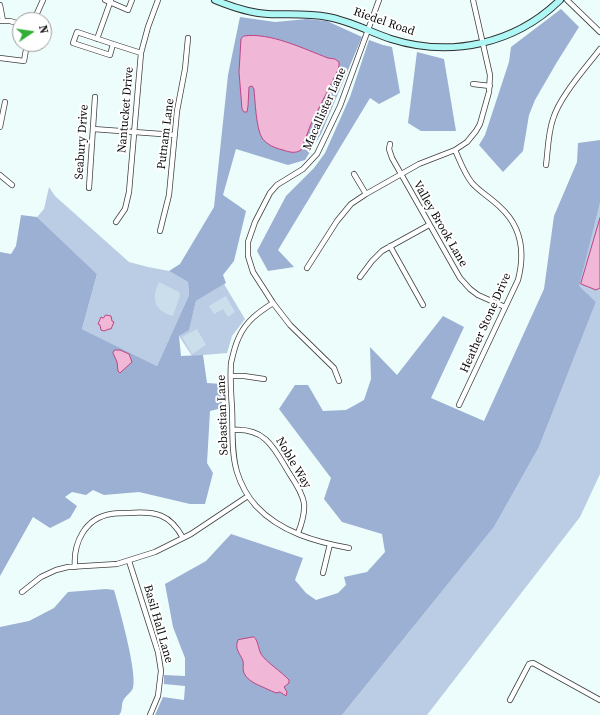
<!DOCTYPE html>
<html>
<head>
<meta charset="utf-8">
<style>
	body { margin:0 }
	#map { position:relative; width:600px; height:715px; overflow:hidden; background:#edfdfb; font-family:"Source Serif 4",serif }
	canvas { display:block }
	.north { position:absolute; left:12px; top:12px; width:40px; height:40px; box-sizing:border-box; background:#fff; border:1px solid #9e9e9e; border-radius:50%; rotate:77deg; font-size:11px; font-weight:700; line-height:16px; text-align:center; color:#0c0c0c }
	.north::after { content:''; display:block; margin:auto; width:14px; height:18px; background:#32ae36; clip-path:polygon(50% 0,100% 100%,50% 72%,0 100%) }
</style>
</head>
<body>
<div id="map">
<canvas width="600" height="715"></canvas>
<div class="north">N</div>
</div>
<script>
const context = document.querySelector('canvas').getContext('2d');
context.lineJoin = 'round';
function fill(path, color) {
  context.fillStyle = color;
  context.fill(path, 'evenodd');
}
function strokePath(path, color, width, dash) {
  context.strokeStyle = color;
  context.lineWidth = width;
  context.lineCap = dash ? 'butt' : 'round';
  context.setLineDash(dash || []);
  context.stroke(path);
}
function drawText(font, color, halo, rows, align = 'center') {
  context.font = font + ' "Source Serif 4",serif';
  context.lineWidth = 4;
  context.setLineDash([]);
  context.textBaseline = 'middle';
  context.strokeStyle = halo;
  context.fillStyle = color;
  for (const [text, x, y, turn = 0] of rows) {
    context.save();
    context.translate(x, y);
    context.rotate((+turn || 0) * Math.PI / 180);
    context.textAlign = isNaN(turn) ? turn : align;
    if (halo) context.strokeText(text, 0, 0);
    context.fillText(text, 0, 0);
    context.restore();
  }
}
fill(new Path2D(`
	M49 187 55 196 129 262 148 267 169 271 188 282 189 295 157 366 82 329 97 274 37 217 44 209Z
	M600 203V474L580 517 427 715H342L494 527 539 447 596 302 578 286Z
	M224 284 245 319 232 336 227 353 192 356 179 336 189 329 196 301Z`), '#bacde4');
fill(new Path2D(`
	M561 9 579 27 557 62 535 100 529 115 523 151 503 172 479 145 485 135 509 62 511 47Z
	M240 17 275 22 307 19 327 21 362 37 321 134 305 160 288 165 236 149 223 195 246 211 234 261 223 275 226 283 196 301 189 330 179 336 181 356 203 355 207 383 222 384V408L210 411 207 463 213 473 205 504H190L139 492 104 495 93 490 86 495 72 492 65 497 77 506 70 518 50 528 33 517 0 576V252L11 254 16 246 21 215 37 217 97 274 82 329 157 366 189 295 188 282 169 271 180 264 214 207 228 75Z
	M369 40 383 45 392 47 400 93 379 104 370 98 278 250 294 267 268 271 257 251 286 196 314 168 325 153 350 97Z
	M417 52 444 59 456 131H421L408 123Z
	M600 140V203L579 286 596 302 539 447 494 527 342 715H155L163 697 184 700 185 686 164 684V675L185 676V658L173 627 165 584 206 561 231 534 303 558 295 580 306 593 316 600 338 593 346 585 344 577 367 572 385 552 382 534 342 522 324 499 331 478 279 409 295 385H308L323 411 346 410 364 400 371 379 370 347 397 375 443 316 464 327 431 398 484 421 544 289 554 216 577 162 578 143Z
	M106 589 114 590C119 607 138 674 133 688 131 693 125 696 123 701 121 705 123 711 119 715H0V627L29 621 54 608 68 592Z`), '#9bb0d3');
fill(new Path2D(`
	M159 282 179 292 180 296 173 316C154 311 151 298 159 282Z
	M226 296 235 312 228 317 223 309 214 314 209 306Z
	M197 329 206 345 192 354 182 337Z`), '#cbdeec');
const water = new Path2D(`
	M244 36C270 32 304 49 328 58L335 59 339 62V65L338 70 311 124 301 150C295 154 289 152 283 150 275 148 267 145 262 138 256 128 255 100 254 89L252 86 249 87 248 106 247 112H244L242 109 239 72 241 39Z
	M600 218V288L596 290 581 284Z
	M106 315 111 316 112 321 114 322 111 329H109L104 331 101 330 100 325 98 324 101 317 103 318Z
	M115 350H120L129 354 132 362 120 373 118 371 117 362 113 353Z
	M254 637C258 640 258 648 261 654 266 662 282 672 289 680V683L284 687 287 692 286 696 280 692 276 693C273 692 270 690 267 689 259 685 248 682 244 673 242 669 244 665 243 661 240 653 234 649 238 640Z`);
fill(water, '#f0b7d6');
strokePath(water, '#bf4585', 1);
const street = new Path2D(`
	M105 0 128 10 132 0
	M567 0 600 32
	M0 5 3 21
	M34 20 43 0
	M0 21H10L20 24
	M97 39 111 0
	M113 44 77 32 73 43 110 55 113 44 141 53
	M0 58 24 61 27 44
	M473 84 490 86
	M0 127 5 102
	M93 129 175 135
	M390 144 389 149 392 158 460 278 470 289 478 295 505 307
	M455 150C460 161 464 173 472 183 480 192 491 198 500 207 522 227 525 253 518 280L459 405
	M546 165C548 150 548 133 553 119 560 96 585 69 600 49
	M354 174 366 194
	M0 175 12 185
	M89 188 95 97
	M116 222 125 209 129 192 141 53 148 27 158 0
	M160 231 169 195 177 111 185 69 188 38
	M390 246 423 305
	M307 268 337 221 351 204 366 194 419 164 455 150 467 142 476 131 480 124 489 92 490 75 473 0
	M360 277 372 261 382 251 429 225
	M273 303C259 312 246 321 239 337 235 345 233 354 231 363 230 378 231 394 232 408 233 429 231 452 237 472 241 485 247 496 256 506 280 532 316 542 349 548
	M231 376H244L264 379
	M339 381 334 368 290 325 273 303 253 272 248 256V242L255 222 270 193 277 185 303 169 317 154 340 106 379 0
	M233 430C266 428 274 448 289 473 295 482 302 492 304 503 305 514 302 523 298 533
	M129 561 158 652 161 671 158 696 150 715
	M75 567C73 543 85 518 111 514 117 513 123 513 129 513 156 511 170 514 183 538
	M323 573 330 544
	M22 592 41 577 56 570 68 567 117 564 155 552 191 534 248 496
	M510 700 528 666 529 664 533 663 600 700`);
const secondary = new Path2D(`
	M215 0C232 7 249 13 268 14 288 15 308 13 328 17 350 21 370 32 391 39 451 58 515 44 560 0`);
strokePath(street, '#3f3f3f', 6);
strokePath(secondary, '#2e2e2e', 8);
strokePath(street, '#fff', 4.5);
strokePath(secondary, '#aff7f5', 6);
drawText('12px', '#0c0c0c', '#fff', [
	["Riedel Road",384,22,19],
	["Macallister Lane",325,109,-66],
	["Nantucket Drive",126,110,-85],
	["Putnam Lane",166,134,-83],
	["Seabury Drive",82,142,-86],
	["Valley Brook Lane",440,224,60],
	["Heather Stone Drive",486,323,-66],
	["Sebastian Lane",223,415,-92],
	["Noble Way",293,463,59],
	["Basil Hall Lane",158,624,74]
]);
</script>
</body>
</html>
